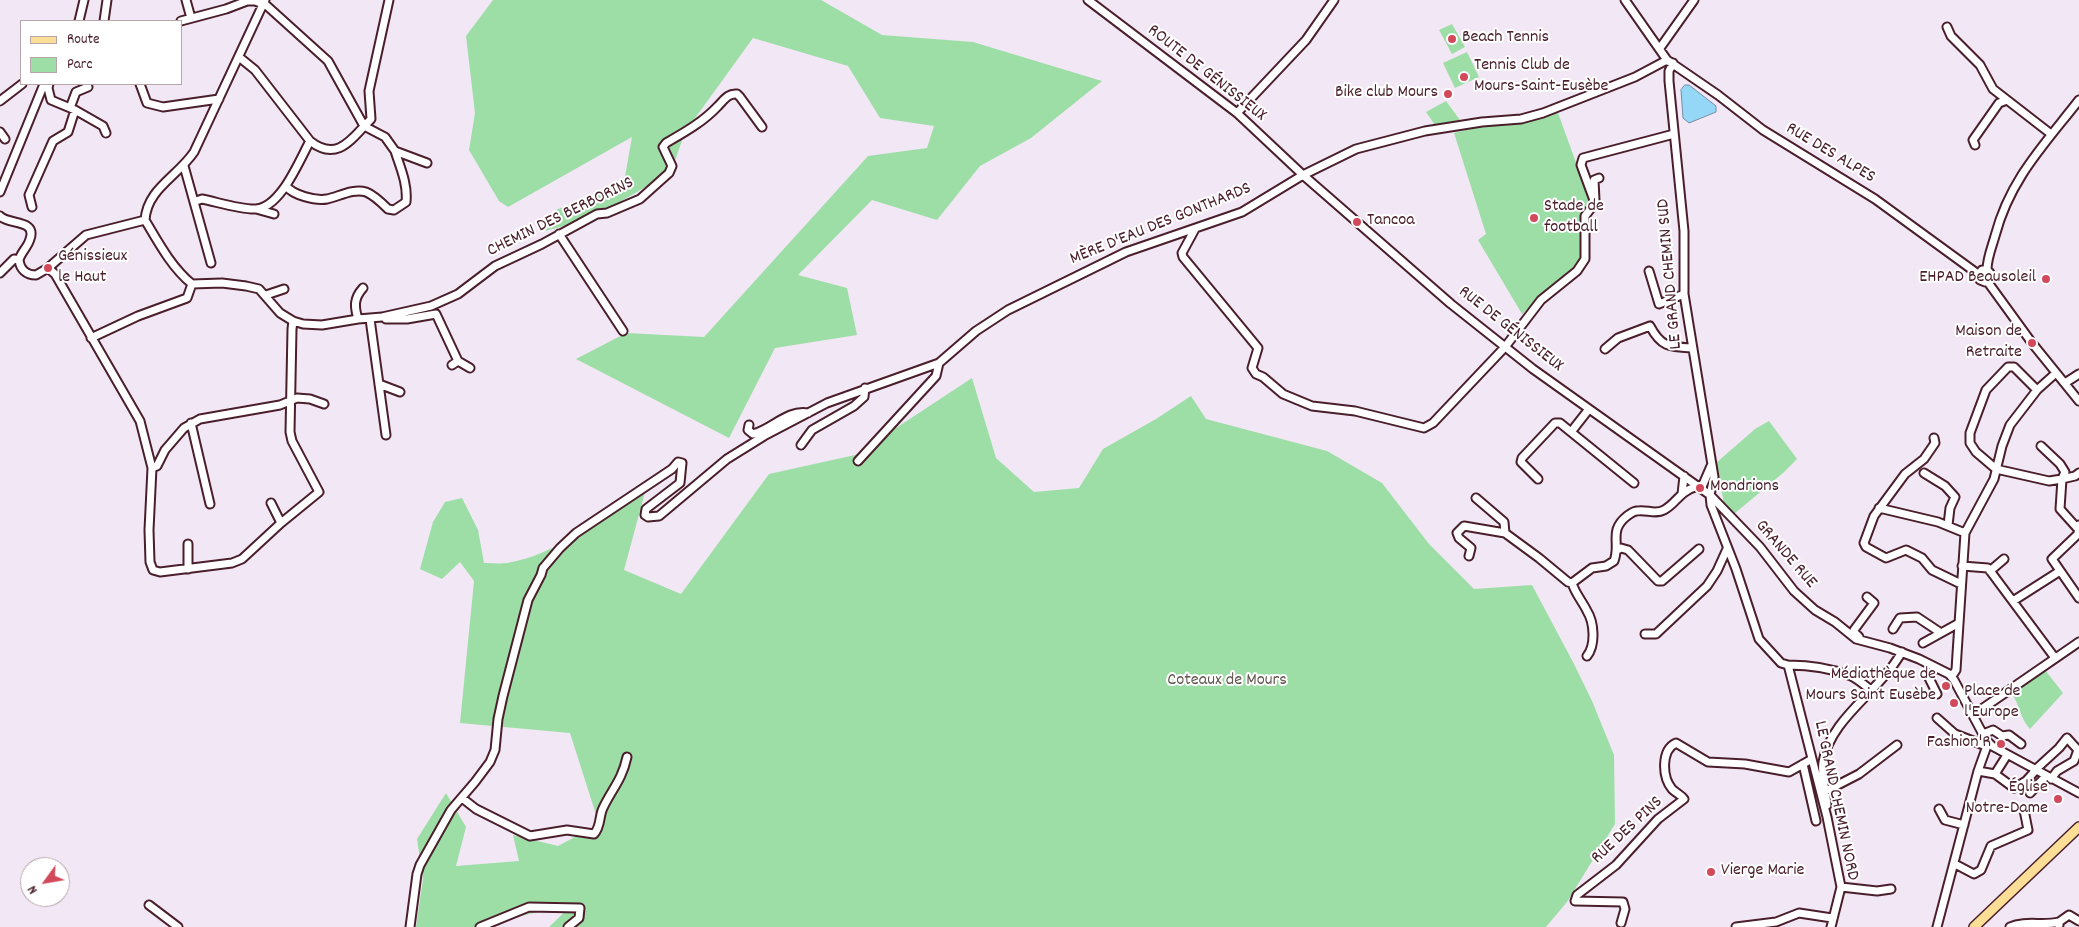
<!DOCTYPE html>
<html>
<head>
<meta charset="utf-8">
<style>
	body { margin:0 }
	#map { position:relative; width:2079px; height:927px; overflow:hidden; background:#f2e7f4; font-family:Dekko,sans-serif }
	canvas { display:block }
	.legend { position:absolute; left:20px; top:20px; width:162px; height:65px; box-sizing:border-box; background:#fff; border:1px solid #b7a5aa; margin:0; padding:6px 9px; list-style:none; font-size:15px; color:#4a1f2b }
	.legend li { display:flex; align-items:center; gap:10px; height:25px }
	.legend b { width:25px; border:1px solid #b7a5aa }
	.north { position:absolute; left:20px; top:857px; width:50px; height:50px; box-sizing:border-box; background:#fff; border:1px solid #b7a5aa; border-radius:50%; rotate:238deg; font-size:14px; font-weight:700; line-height:20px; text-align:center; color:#4a1f2b }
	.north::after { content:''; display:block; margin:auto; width:18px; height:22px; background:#d1495b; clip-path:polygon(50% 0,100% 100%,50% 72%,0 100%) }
</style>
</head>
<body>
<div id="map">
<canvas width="2079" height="927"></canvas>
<ul class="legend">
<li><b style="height:6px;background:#fcde96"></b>Route</li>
<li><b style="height:14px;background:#9ddea7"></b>Parc</li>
</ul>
<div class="north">N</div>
</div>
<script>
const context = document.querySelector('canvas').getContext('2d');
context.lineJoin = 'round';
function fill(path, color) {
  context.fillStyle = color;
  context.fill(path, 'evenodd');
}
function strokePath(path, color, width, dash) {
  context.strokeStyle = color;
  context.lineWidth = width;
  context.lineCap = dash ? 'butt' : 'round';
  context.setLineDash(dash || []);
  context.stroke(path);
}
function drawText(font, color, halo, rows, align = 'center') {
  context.font = font + ' Dekko,sans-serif';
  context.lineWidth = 4;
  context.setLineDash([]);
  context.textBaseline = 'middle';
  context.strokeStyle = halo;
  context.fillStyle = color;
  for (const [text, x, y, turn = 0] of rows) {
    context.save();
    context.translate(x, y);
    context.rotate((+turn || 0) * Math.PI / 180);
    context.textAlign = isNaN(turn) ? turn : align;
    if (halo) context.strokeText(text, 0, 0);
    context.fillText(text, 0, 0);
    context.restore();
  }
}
fill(new Path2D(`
	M493 0H821L882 35 973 42 1102 81 1031 138 980 166 937 220 872 200 798 275 847 288 857 335 775 348 729 438 576 359 626 333 704 337 868 156 927 148 934 126 880 118 848 66 753 38 685 132 671 172 591 219 545 231 556 210 624 182 632 137 508 207 499 201 469 150 475 113 466 36Z
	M1452 24 1465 47 1452 54 1439 30Z
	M1467 52 1479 77 1455 88 1443 63Z
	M1446 101 1460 120 1435 125 1426 112Z
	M1558 113 1590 201 1581 260 1522 314 1478 240 1486 234 1454 133 1483 126Z
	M972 378 996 458 1034 492 1079 488 1103 449 1156 419 1191 396 1206 419 1327 451 1382 483 1429 544 1474 589 1532 585 1573 662 1592 701 1614 755 1615 824 1567 902 1546 927H549L574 903 477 927H416L423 879 417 839 446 793 466 827 456 866 519 861 513 835 558 846 599 824 570 733 460 723 474 581 460 562 442 579 420 569 433 522 445 502 462 498 478 530 484 563C491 563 499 564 507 563 559 555 607 513 648 481L624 570 681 594 769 474 855 455Z
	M1769 421 1797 459 1783 473 1734 514 1724 503 1716 463 1755 429Z
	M2045 670 2063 693 2030 729C2020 719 2020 704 2011 693Z`), '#9ddea7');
const water = new Path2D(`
	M1685 85H1689L1716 106V112L1689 123 1683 118 1681 90Z`);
fill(water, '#95d7f7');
strokePath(water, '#778da5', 1);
const minor = new Path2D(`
	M186 0 191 18
	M1088 0 1237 113 1303 175 1451 304 1533 369 1710 495 1760 547 1794 591 1815 610 1835 622 1856 639 1890 648 1919 659 1949 674 1954 680 1986 740 1992 746 2079 793
	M1625 0 1667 60 1718 95 1763 130 1875 199 1978 274
	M79 21 84 0
	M104 21 107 0
	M181 21 226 9 247 1H255L266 5 328 61 364 126 385 137 395 151 427 163
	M1947 27 1951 36 1980 65 1993 89 2051 134
	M1660 48 1694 0
	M239 57 255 70 310 141C338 163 352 138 371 119L369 91 389 0
	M1673 63 1669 71V81L1684 231V294L1714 477 1710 495 1711 505 1736 569 1759 639 1781 663 1788 665 1827 817 1841 887 1831 927
	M140 84 147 103 163 107 219 99
	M0 101 22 84
	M70 108 76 92 88 87
	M75 110 103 126 106 133
	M1237 113 1306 40 1334 0
	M0 132 5 139
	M1975 145 1973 140 1999 103 2007 100
	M184 166 211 263
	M286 186C293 195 315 201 327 199 338 197 353 188 366 192 374 195 382 203 388 209L394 210 406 202C408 184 400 167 395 151
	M0 192 44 84
	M1595 200 1594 180 1599 178
	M196 201 202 199C217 202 242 210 256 209 281 207 299 161 310 141
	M32 207 29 195 53 141 68 132 75 110 51 100 48 88 49 84
	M256 209 274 214
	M0 216C8 225 37 219 30 239 28 247 21 252 19 260
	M145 220C158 242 172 268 192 284L222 283 246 286 259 289 280 313 293 321 303 324 322 325 358 319 382 317 431 306 458 294 495 266 542 244 597 214 607 213 640 199 669 173 672 166 663 147 666 143C685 132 703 122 718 106 724 100 728 93 737 94L740 97 762 127
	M145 220C147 189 177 177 194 152L265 0
	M1195 229 1182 253 1183 257 1258 348 1252 368 1256 374 1263 377 1283 394 1312 406 1355 411 1424 428 1433 423 1505 347 1541 300 1577 271 1585 259V216L1595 203 1581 165 1583 158 1674 134
	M559 234 623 331
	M48 268 55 274 140 421 152 468 149 530 150 562 153 570 160 572 232 563 242 559 281 523 319 492 292 441 290 432 292 329 293 321
	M1987 270H1982L1978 276 1980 280 1985 282 1990 278V273L1987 270C1987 258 1992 247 1995 236 2010 179 2044 145 2079 100
	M1649 271 1659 304 1684 294
	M0 273 14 259 19 260C20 269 26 275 36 275L48 268 86 235 145 220
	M1987 281 2032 343 2079 401
	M266 295 284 289
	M358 319C354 306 354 298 363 288
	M370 319 386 435
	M386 319H407L436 314 458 361 452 365
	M91 338 138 316 187 298 192 284
	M1605 349 1618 338 1650 326C1661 347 1669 347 1692 348
	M458 361 470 368
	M2065 383 2079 374
	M379 384 400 392
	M2037 390 2014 367H2008L1986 390 1970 433V443L1976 452 1996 469 2049 481 2062 479 2060 509 2078 529
	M191 423 210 504
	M749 425 748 430 753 434C772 429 788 409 808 413
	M1571 432 1634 483
	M1934 438 1935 443 1924 459 1905 474 1874 516 1864 543 1866 547 1886 558 1906 550 1922 558 1932 570 1961 584
	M801 445 812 430 854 406 864 397 865 388
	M2041 446 2060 464 2065 472 2062 479 2075 476 2079 473
	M858 461 936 376 939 363
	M152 468 157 466 165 450 184 428 200 419 280 405 297 398 310 399 324 404
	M1924 473 1945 486 1955 497 1950 508 1948 525
	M1538 479 1521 462 1522 458 1555 423H1560L1571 432 1589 409
	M1701 489 1711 466
	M1682 494 1684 476
	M1476 498 1504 522 1505 533
	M271 503 281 523
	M1879 508 1938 522 1965 533
	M2079 525 2078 534 2052 559 2079 598
	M1617 550 1621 548 1628 550 1658 581H1662L1699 549
	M1469 556 1471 548 1459 538 1457 533 1464 526 1505 533 1539 558 1568 582 1572 583 1592 568 1606 566 1614 561C1621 543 1608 531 1627 516 1630 514 1633 511 1637 511 1646 509 1655 515 1664 510 1678 502 1678 492 1698 486
	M1962 566 1988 568 2055 658
	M188 569V544
	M1990 571 2004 559
	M1572 583C1575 593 1582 601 1587 611 1594 622 1596 645 1587 656
	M2013 601 2060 571
	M1893 629 1900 618 1917 617 1941 633 1959 623
	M1645 634H1656L1707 586 1717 571 1727 549
	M1859 637 1855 633 1854 630 1874 603 1867 597
	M1923 643 1941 633
	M1788 665C1810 665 1831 668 1851 676 1858 679 1864 685 1871 690
	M1935 667 1929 678 1937 694
	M1952 676 1956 670 1957 654 1965 533 1994 479 2002 446 2010 425 2037 390 2056 373
	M1973 715 2079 642
	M1937 718 1955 734 1986 746
	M1983 734 1993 730 2002 736 2009 735 2021 744
	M1803 764 1816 821
	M2035 770 2059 748 2067 738 2078 750 2074 761 2057 771 2051 779
	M1978 771 1995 774 2007 755
	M1995 774 2014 788 2026 781 2036 770
	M1826 791 1859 774 1897 745
	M2030 793 2046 776
	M462 798 476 809 530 836 567 830 594 834C601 827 599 816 603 808 612 789 622 780 627 757
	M1827 805C1826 792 1821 776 1823 762 1829 726 1864 701 1886 674 1892 668 1897 660 1902 652
	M1939 809 1945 820 1964 825
	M1955 864 1974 874 1981 870 1991 846 2028 830 2024 810
	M1841 887 1877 891 1891 889
	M149 905 178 927
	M1621 923 1625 909 1623 902 1575 901 1577 895 1616 865 1658 819 1684 799C1681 795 1676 793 1672 789 1662 777 1661 750 1676 743L1708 762 1745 764 1789 772 1812 759
	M2059 925V922L2069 915 2079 921
	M410 927 417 874 420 865 451 810 475 782 490 762 495 750 498 719 503 696 528 600 541 575 543 568 560 548 576 533 672 469 678 462 682 463 680 483 646 509 645 515 648 517 659 516 727 459 764 436 827 403 939 363 976 331 1008 310 1126 252 1242 212 1303 175 1356 149 1425 131 1482 122 1521 119 1543 113 1635 77 1667 60
	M480 927 529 907 580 908 579 918 568 927
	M1736 927 1776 922 1799 913 1832 918
	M1937 927 1978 771 1988 743
	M2010 927C2025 920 2043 926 2059 922`);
const major = new Path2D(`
	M1974 927 2079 827`);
strokePath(minor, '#4a1f2b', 11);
strokePath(major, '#4a1f2b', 12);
strokePath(minor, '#fff', 7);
strokePath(major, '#fcde96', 9);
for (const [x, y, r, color] of [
	[1452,39,5,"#d1495b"],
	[1464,77,5,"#d1495b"],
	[1448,94,5,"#d1495b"],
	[1534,218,5,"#d1495b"],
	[1357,222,5,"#d1495b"],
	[48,268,5,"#d1495b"],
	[2046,279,5,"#d1495b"],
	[2032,343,5,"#d1495b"],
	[1700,488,5,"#d1495b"],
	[1946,686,5,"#d1495b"],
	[1954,703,5,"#d1495b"],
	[2001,744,5,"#d1495b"],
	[2058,799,5,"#d1495b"],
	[1711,872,5,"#d1495b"]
]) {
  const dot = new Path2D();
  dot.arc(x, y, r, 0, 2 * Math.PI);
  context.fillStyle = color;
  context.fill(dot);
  strokePath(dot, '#fff', 2);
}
drawText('18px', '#4a1f2b', '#fff', [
	["Beach Tennis",1462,39],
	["Tennis Club de",1474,67],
	["Mours-Saint-Eusèbe",1474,88],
	["Bike club Mours",1438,94,"right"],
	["Stade de",1544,208],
	["football",1544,229],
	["Tancoa",1367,222],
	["Génissieux",58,258],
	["le Haut",58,279],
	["EHPAD Beausoleil",2036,279,"right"],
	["Maison de",2022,333,"right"],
	["Retraite",2022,354,"right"],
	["Mondrions",1710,488],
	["Médiathèque de",1936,676,"right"],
	["Mours Saint Eusèbe",1936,697,"right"],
	["Place de",1964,693],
	["l'Europe",1964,714],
	["Fashion'R",1991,744,"right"],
	["Église",2048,789,"right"],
	["Notre-Dame",2048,810,"right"],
	["Vierge Marie",1721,872]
], 'left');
drawText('18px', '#4a1f2b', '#fff', [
	["ROUTE DE GÉNISSIEUX",1206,74,38],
	["RUE DES ALPES",1830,154,31],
	["CHEMIN DES BERBORINS",561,218,-26],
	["MÈRE D'EAU DES GONTHARDS",1161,225,-22],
	["LE GRAND CHEMIN SUD",1671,274,-95],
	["RUE DE GÉNISSIEUX",1510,330,38],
	["GRANDE RUE",1785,555,49],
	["LE GRAND CHEMIN NORD",1835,801,78],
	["RUE DES PINS",1628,831,-43]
]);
drawText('18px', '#635850', '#fff', [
	["Coteaux de Mours",1227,682]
]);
</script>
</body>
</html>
